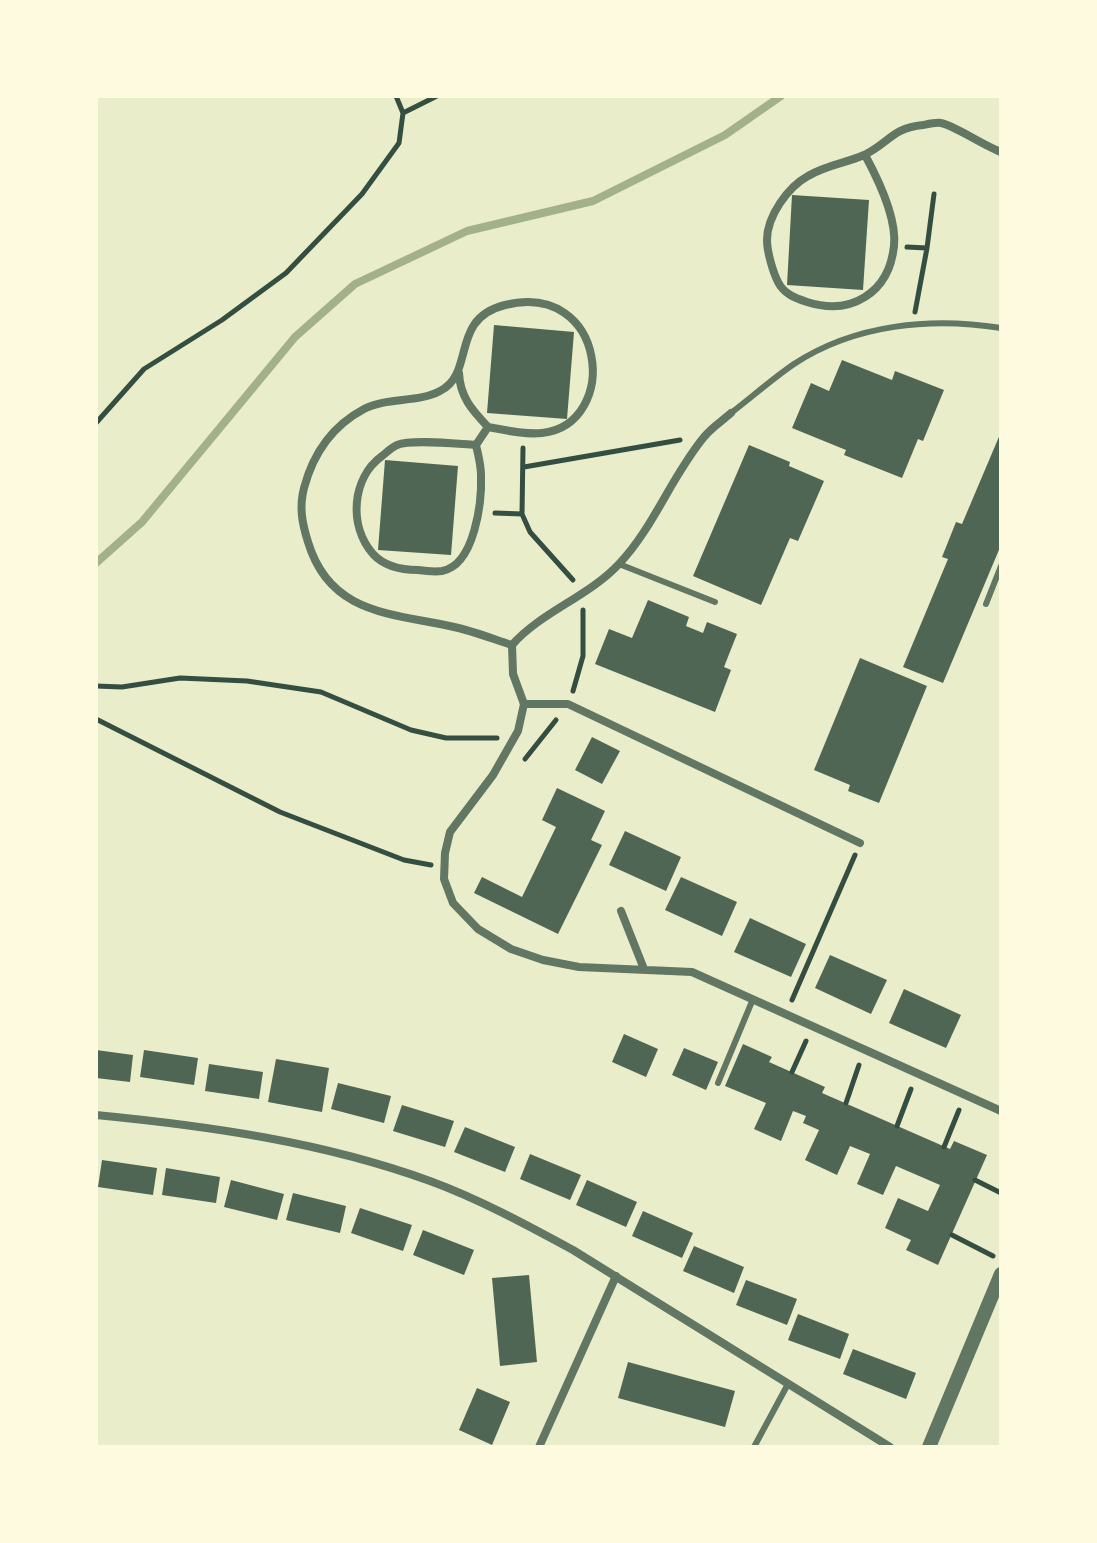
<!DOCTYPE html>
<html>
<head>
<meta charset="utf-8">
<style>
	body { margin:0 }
	#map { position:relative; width:1097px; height:1543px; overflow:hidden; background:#e9edc9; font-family:Quicksand,sans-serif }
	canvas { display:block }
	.frame { position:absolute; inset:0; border:98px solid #fefae0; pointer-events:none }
</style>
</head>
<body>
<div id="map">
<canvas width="1097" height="1543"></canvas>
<div class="frame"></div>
</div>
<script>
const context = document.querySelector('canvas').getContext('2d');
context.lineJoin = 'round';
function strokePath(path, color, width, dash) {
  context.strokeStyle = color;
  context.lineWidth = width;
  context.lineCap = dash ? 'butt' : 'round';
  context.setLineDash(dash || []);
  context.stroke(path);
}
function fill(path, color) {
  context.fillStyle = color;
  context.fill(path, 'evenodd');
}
strokePath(new Path2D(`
	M96 563 142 522 295 337 355 284 467 231 593 201 725 135 781 96`), '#a3b18a', 8);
fill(new Path2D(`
	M792 195 869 200 863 290 787 285Z
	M494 325 574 332 567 419 487 413Z
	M842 360 892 380 895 371 944 390 923 441 918 439 902 478 844 455 846 450 792 428 811 383 829 391Z
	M1001 432V545L943 683 903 667 948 559 942 557 956 522 962 524Z
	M749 445 790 462 789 466 824 481 798 541 790 538 761 605 693 576Z
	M385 460 458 466 451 555 378 550Z
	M648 600 689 617 686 626 703 633 707 622 737 634 724 667 731 670 715 712 595 664 609 629 632 638Z
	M860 658 927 686 879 803 848 791 850 785 814 770Z
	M592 737 620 751 602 784 575 770Z
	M557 788 605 811 591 840 602 845 558 934 474 893 482 877 522 897 556 827 542 820Z
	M625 831 681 857 666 891 609 865Z
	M681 877 737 902 722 936 665 910Z
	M750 918 806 944 791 977 734 952Z
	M830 955 887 980 871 1014 815 988Z
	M904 989 961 1015 946 1048 889 1023Z
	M624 1034 658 1049 646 1077 612 1062Z
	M743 1044 772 1057 769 1062 825 1087 822 1093 950 1149 954 1141 987 1155 938 1265 906 1250 911 1240 885 1228 898 1198 928 1211 940 1185 896 1166 883 1195 857 1184 870 1154 850 1146 837 1175 805 1160 819 1130 803 1123 806 1116 793 1111 781 1141 754 1129 766 1103 725 1086Z
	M684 1048 718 1062 706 1090 672 1075Z
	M96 1050 133 1055 130 1082 96 1078Z
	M144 1050 198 1058 194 1085 140 1077Z
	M276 1059 329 1068 322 1112 268 1102Z
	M209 1064 263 1072 259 1099 205 1091Z
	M338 1083 391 1096 384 1123 331 1109Z
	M402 1105 454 1121 445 1147 393 1131Z
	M465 1127 515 1147 505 1172 454 1152Z
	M530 1154 581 1175 570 1200 520 1179Z
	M102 1160 157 1168 153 1195 98 1187Z
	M166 1168 220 1177 216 1203 162 1195Z
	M231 1180 284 1194 277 1220 224 1207Z
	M587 1180 637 1202 626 1227 576 1205Z
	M293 1193 346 1206 340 1233 286 1220Z
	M360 1208 412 1225 403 1251 351 1233Z
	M643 1211 693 1233 682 1258 632 1236Z
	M423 1230 474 1250 464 1275 413 1255Z
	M694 1246 744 1267 734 1293 683 1271Z
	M529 1275 537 1362 500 1366 492 1278Z
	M746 1280 797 1299 787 1325 736 1305Z
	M798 1314 849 1334 840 1359 788 1340Z
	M853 1349 916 1373 906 1399 843 1374Z
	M628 1362 735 1391 725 1427 618 1398Z
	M477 1388 510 1402 492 1445 459 1430Z`), '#4f6655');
strokePath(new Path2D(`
	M403 113 437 96
	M907 247 927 248
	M915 312 927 248 934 194
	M96 423 144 369 222 320 286 273 362 194 399 143 403 113 396 96
	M523 448 522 514 530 532 573 580
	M524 467 680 440
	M495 513 522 514
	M96 686 122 687 180 678 247 681 321 692 411 730 446 738H497
	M573 691 583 656V610
	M96 719 280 812 404 860 431 865
	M525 759 556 720
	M792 1000 855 855
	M792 1072 806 1041
	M846 1103 859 1065
	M897 1126 911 1089
	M944 1147 959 1110
	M975 1180 1001 1193
	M952 1235 993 1256`), '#344e41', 5);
strokePath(new Path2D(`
	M731 413C752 397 772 379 794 364 855 324 931 317 1001 328
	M619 564 715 602
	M986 604 1001 566
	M718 1083 753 999
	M754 1447 788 1384`), '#617663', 6);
strokePath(new Path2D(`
	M865 155C878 179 897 218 894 246 889 293 851 316 807 302 795 298 784 294 778 282 773 272 767 252 767 240 767 216 788 187 808 176 826 165 846 163 864 155 889 143 892 128 923 125 928 124 936 122 941 123 953 125 985 146 1001 152
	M459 373C460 397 472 410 488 427 505 430 525 435 542 433 621 424 607 280 505 305 449 319 476 373 440 391 418 403 387 397 364 409 332 426 313 454 304 488 299 507 302 523 308 542 330 615 392 613 454 627 473 631 493 639 512 645
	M731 413C722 421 711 428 704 437 671 477 654 527 619 564 588 597 541 612 512 645L513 674 524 704 518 731 493 775 450 832 445 853 444 879 453 903 478 929 511 949 543 960 579 967 692 972 1001 1111
	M476 445C478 454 481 465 481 475 482 501 475 565 442 571 435 572 425 571 418 570 402 570 384 566 373 554 348 525 352 478 382 456 386 453 392 447 397 445 413 439 457 444 476 445L488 427
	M524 704H568L860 843
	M621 911 644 969
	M96 1115C209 1126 323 1142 430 1181 479 1199 527 1225 573 1250L890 1447
	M539 1447 616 1276`), '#617663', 8);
strokePath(new Path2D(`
	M929 1447 1001 1274`), '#617663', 14);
</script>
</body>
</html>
